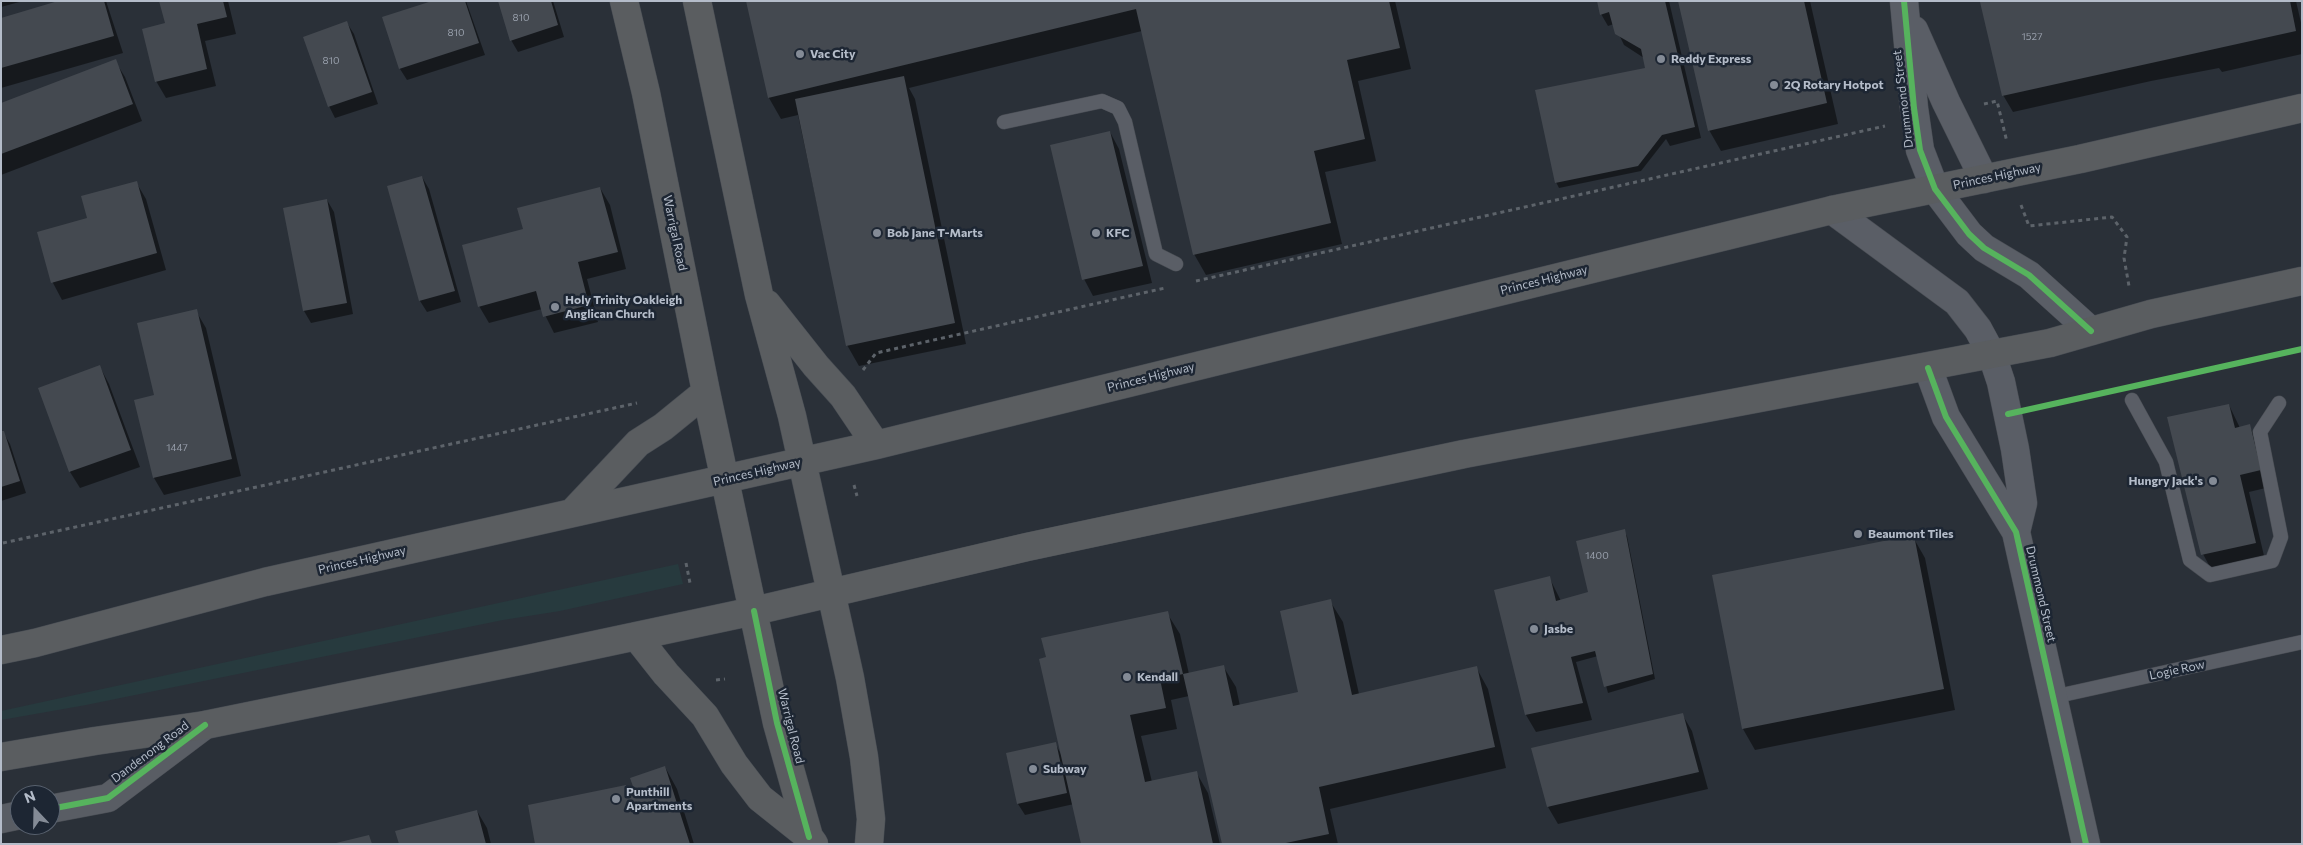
<!DOCTYPE html>
<html>
<head>
<meta charset="utf-8">
<style>
	body { margin:0 }
	#map { position:relative; width:2303px; height:845px; overflow:hidden; background:#2a3038; font-family:Commissioner,sans-serif }
	canvas { display:block }
	.frame { position:absolute; inset:0; border:2px solid #b4bcc9; pointer-events:none }
	.north { position:absolute; left:10px; top:785px; width:50px; height:50px; box-sizing:border-box; background:#1d2633; border:1px solid #59626f; border-radius:50%; rotate:339deg; font-size:14px; font-weight:700; line-height:20px; text-align:center; color:#b4bcc9 }
	.north::after { content:''; display:block; margin:auto; width:18px; height:22px; background:#848b96; clip-path:polygon(50% 0,100% 100%,50% 72%,0 100%) }
</style>
</head>
<body>
<div id="map">
<canvas width="2303" height="845"></canvas>
<div class="frame"></div>
<div class="north">N</div>
</div>
<script>
const context = document.querySelector('canvas').getContext('2d');
context.lineJoin = 'round';
function fill(path, color) {
  context.fillStyle = color;
  context.fill(path, 'evenodd');
}
function strokePath(path, color, width, dash) {
  context.strokeStyle = color;
  context.lineWidth = width;
  context.lineCap = dash ? 'butt' : 'round';
  context.setLineDash(dash || []);
  context.stroke(path);
}
function drawText(font, color, halo, rows, align = 'center') {
  context.font = font + ' Commissioner,sans-serif';
  context.lineWidth = 5;
  context.setLineDash([]);
  context.textBaseline = 'middle';
  context.strokeStyle = halo;
  context.fillStyle = color;
  for (const [text, x, y, turn = 0] of rows) {
    context.save();
    context.translate(x, y);
    context.rotate((+turn || 0) * Math.PI / 180);
    context.textAlign = isNaN(turn) ? turn : align;
    if (halo) context.strokeText(text, 0, 0);
    context.fillText(text, 0, 0);
    context.restore();
  }
}
fill(new Path2D(`
	M678 564 683 584 560 611 503 620 86 705 1 720V711Z`), '#273a3e');
fill(new Path2D(`
	M1 1H23L1 7Z
	M62 1H106L123 53 1 88V19Z
	M161 1H228L236 34 205 41 216 86 166 98 156 81 166 24Z
	M436 1H466L485 55 407 80 400 69 384 18Z
	M499 1H553L564 37 518 52 511 40Z
	M747 1H1395L1411 69 1358 81 1376 161 1325 172 1342 244 1206 275 1194 254 1142 31 909 88 915 99 966 344 859 366 847 345 798 115 781 119 769 98Z
	M1598 1H1669L1701 138 1670 146 1666 139 1641 171 1559 188 1556 182 1647 68 1644 58 1624 45 1614 24 1608 26 1601 14Z
	M1680 1H1810L1838 124 1721 151 1709 130Z
	M1987 1H2296L2302 27V54L2222 72 2219 68 2151 81 2013 112 2003 95 1982 3Z
	M347 23 354 34 378 104 335 118 329 106Z
	M115 61 125 77 142 121 1 175V104Z
	M1110 132 1119 149 1152 283 1093 296 1084 279Z
	M422 177 429 189 461 302 427 312 420 301 388 187Z
	M136 182 146 199 166 270 62 300 53 283 38 233 89 219Z
	M600 188 610 205 626 269 587 279 598 322 554 333 542 309 489 323 479 306 525 230Z
	M327 200 334 212 353 314 311 323 304 311 285 209Z
	M196 311 206 328 241 476 164 495 154 478 155 396Z
	M100 367 109 384 140 467 80 488 70 472Z
	M2229 405 2240 428 2249 426 2259 443 2270 487 2249 492 2265 560 2212 571 2203 554Z
	M3 432 10 444 26 493 1 501V433Z
	M1624 531 1627 536 1655 679 1608 693 1598 656 1576 662 1592 720 1536 732 1526 715 1496 591 1549 577 1561 601 1589 593Z
	M1913 537 1925 558 1955 710 1755 750 1743 729Z
	M1330 601 1343 622 1359 694 1476 667 1488 689 1506 768 1330 809 1338 844H1223L1189 696 1171 700 1177 729 1141 736 1152 782 1196 772 1208 793 1220 844H1083L1074 804 1025 815 1018 804 1055 743 1062 756 1167 613 1180 634 1189 674 1223 666 1236 687 1240 706 1299 693Z
	M1682 714 1692 731 1708 789 1558 824 1548 807Z
	M665 767 677 789 694 844H537L626 786 630 794 637 793Z
	M477 811 487 828 491 844H400Z`), '#0007');
fill(new Path2D(`
	M58 1H104L114 36 1 68V18Z
	M159 1H223L227 17 197 24 207 69 155 82 142 29 165 23Z
	M432 1H465L479 43 399 69 382 17Z
	M498 1H551L558 25 510 41Z
	M746 1H1389L1400 48 1347 60 1365 139 1314 151 1331 223 1193 255 1136 9 768 98Z
	M1597 1H1665L1695 127 1662 135 1638 166 1555 183 1535 90 1645 68 1641 49 1615 34 1609 12 1600 15Z
	M1678 1H1804L1827 103 1708 131Z
	M2290 1 2296 31 2002 96 1980 2Z
	M347 21 372 92 328 107 303 37Z
	M116 59 133 104 1 154V103Z
	M904 76 955 323 846 346 795 99Z
	M1110 131 1143 266 1082 280 1050 145Z
	M422 176 455 291 419 301 387 186Z
	M137 181 157 253 51 283 37 232 87 218 81 196Z
	M600 187 618 252 578 262 589 305 543 317 536 291 478 307 462 245 523 229 517 208Z
	M327 199 347 303 303 311 283 208Z
	M197 309 232 459 153 478 134 400 154 395 137 323Z
	M100 365 131 450 69 472 38 388Z
	M2229 404 2235 428 2250 424 2261 470 2240 475 2256 543 2201 555 2167 417Z
	M1 431H4L20 481 1 487Z
	M1625 529 1653 674 1604 687 1595 651 1571 657 1583 703 1525 715 1494 590 1550 576 1556 601 1588 592 1576 541Z
	M1914 535 1944 689 1742 729 1712 575Z
	M1331 599 1352 695 1477 666 1495 747 1319 787 1329 834 1281 844H1222L1183 674 1160 679 1166 708 1130 715 1145 782 1197 771 1213 844H1081L1039 659 1046 657 1041 638 1168 611 1183 674 1224 665 1233 706 1298 692 1280 611Z
	M1683 713 1699 772 1547 807 1531 748Z
	M1056 742 1067 793 1017 804 1006 753Z
	M665 766 690 844H535L528 805 626 785 628 794 635 792 630 778Z
	M477 810 486 844H399L395 831Z
	M369 835 372 844H336V843Z`), '#444950');
const lane = new Path2D(`
	M1004 122 1102 101 1118 108 1125 122 1156 254 1176 264
	M2132 400 2166 462 2190 560 2210 575 2272 561 2281 537 2260 432 2279 403
	M2053 697 2302 642`);
const street = new Path2D(`
	M1904 1 1914 108 1920 150 1935 189 1969 234 1984 248 2029 275 2091 331
	M1914 30 1946 102 1984 179
	M1832 210 1957 302 1978 329 1992 355 2001 382 2015 449 2023 503 2016 532
	M1928 368 1946 417 2016 532 2086 844`);
const secondary = new Path2D(`
	M50 809 108 798 205 725
	M1 819 20 815`);
const highway = new Path2D(`
	M624 1 646 93 706 392 777 723 809 837 814 844
	M697 1 759 295 792 416 850 678 864 757 871 819 869 844
	M767 304 816 366 843 396 876 445
	M572 513 638 443 663 427 706 392
	M636 636 666 674 705 716 734 764 760 798 809 837
	M1 650 35 643 265 582 876 445 1832 210 2080 159 2302 108
	M1 757 95 741 205 725 524 660 754 611 1027 547 1464 454 2050 343 2151 314 2302 281`);
strokePath(lane, '#484c53', 15);
strokePath(street, '#484c53', 29);
strokePath(secondary, '#484c53', 29);
strokePath(highway, '#474c53', 29);
strokePath(new Path2D(`
	M1984 104 1997 101 2007 142
	M2021 205 2029 226 2112 217 2127 237 2124 258 2129 286
	M1196 281 1885 126
	M863 370 876 353 1165 288
	M854 485 857 496
	M3 543 637 403
	M686 563 690 583
	M716 680 725 679`), '#5d636a', 3, [4, 4]);
strokePath(lane, '#5a5e66', 14);
strokePath(street, '#5a5e66', 28);
strokePath(secondary, '#595d64', 28);
strokePath(highway, '#5a5d60', 28);
strokePath(new Path2D(`
	M1904 1 1914 108 1920 150 1935 189 1969 234 1984 248 2029 275 2091 331
	M1928 368 1946 417 2016 532 2086 844
	M2008 414 2302 349
	M754 611 777 723 809 837
	M50 809 108 798 205 725`), '#56b35d', 6);
for (const [x, y, r, color] of [
	[800,54,5,"#848b96"],
	[1661,59,5,"#848b96"],
	[1774,85,5,"#848b96"],
	[877,233,5,"#848b96"],
	[1096,233,5,"#848b96"],
	[555,307,5,"#848b96"],
	[2213,481,5,"#848b96"],
	[1858,534,5,"#848b96"],
	[1534,629,5,"#848b96"],
	[1127,677,5,"#848b96"],
	[1033,769,5,"#848b96"],
	[616,799,5,"#848b96"]
]) {
  const dot = new Path2D();
  dot.arc(x, y, r, 0, 2 * Math.PI);
  context.fillStyle = color;
  context.fill(dot);
  strokePath(dot, '#1d2633', 2);
}
drawText('10px', '#989fab', null, [
	["810",521,18],
	["810",456,33],
	["1527",2032,37],
	["810",331,61],
	["1447",177,448],
	["1400",1597,556]
]);
drawText('bold 12px', '#b4bcc9', '#1d2633', [
	["Vac City",810,54],
	["Reddy Express",1671,59],
	["2Q Rotary Hotpot",1784,85],
	["Bob Jane T-Marts",887,233],
	["KFC",1106,233],
	["Holy Trinity Oakleigh",565,300],
	["Anglican Church",565,314],
	["Hungry Jack's",2203,481,"right"],
	["Beaumont Tiles",1868,534],
	["Jasbe",1544,629],
	["Kendall",1137,677],
	["Subway",1043,769],
	["Punthill",626,792],
	["Apartments",626,806]
], 'left');
drawText('12px', '#b4bcc9', '#1d2633', [
	["Drummond Street",1903,99,-97],
	["Princes Highway",1997,176,-12],
	["Warrigal Road",675,233,78],
	["Princes Highway",1544,280,-14],
	["Princes Highway",1151,377,-14],
	["Princes Highway",757,472,-13],
	["Princes Highway",362,560,-13],
	["Drummond Street",2041,594,77],
	["Logie Row",2177,670,-12],
	["Warrigal Road",791,726,76],
	["Dandenong Road",150,752,-37]
]);
</script>
</body>
</html>
